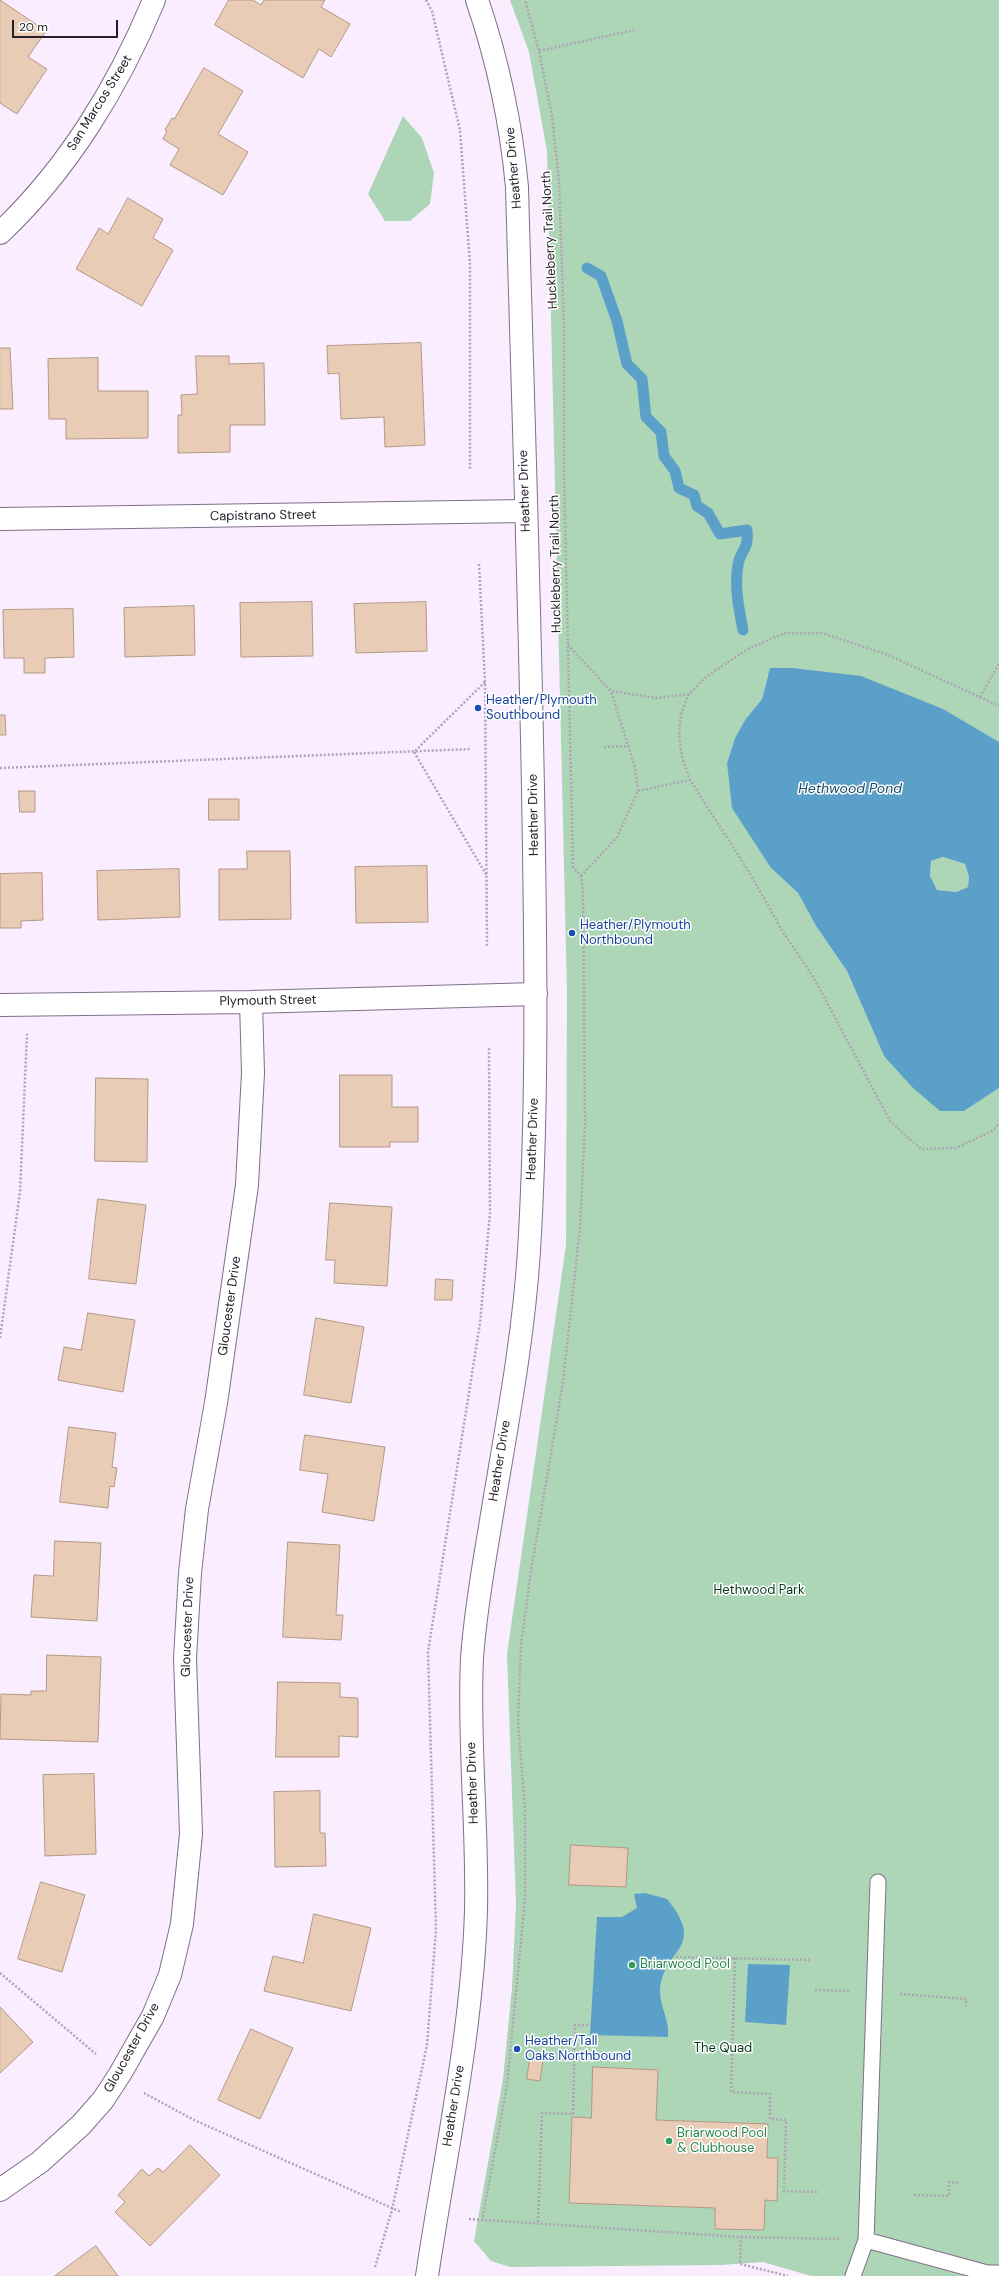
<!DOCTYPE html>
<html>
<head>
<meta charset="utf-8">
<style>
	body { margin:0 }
	#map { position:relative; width:999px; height:2276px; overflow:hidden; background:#f9edff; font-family:"DM Sans",sans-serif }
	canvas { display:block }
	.scale { position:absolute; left:12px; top:20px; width:106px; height:18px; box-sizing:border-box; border:2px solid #27202b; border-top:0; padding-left:5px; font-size:12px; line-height:14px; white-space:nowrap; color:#27202b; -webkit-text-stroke:3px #fff; paint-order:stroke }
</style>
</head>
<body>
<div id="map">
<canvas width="999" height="2276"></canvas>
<div class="scale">20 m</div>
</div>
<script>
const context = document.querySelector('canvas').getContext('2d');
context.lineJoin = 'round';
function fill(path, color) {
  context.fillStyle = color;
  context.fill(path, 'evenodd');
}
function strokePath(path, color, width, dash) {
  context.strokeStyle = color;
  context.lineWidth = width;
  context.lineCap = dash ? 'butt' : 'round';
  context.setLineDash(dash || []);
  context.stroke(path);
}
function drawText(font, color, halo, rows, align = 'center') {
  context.font = font + ' "DM Sans",sans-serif';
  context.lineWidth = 3;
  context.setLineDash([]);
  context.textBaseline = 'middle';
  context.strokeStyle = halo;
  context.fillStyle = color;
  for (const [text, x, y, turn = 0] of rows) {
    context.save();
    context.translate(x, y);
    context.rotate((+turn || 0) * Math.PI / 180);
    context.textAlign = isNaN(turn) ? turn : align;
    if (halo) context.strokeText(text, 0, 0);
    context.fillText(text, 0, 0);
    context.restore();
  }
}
fill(new Path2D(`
	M510 0H999V742L975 728 768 675 762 699 745 720 735 738 727 763 771 868 798 893 816 926 847 971 884 1056 964 1111 999 1088V2276H811L763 2262 721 2265 510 2267 491 2261 474 2241 503 2079 512 1988 516 1904 507 1654 566 1245 567 992 547 151 529 52Z
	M403 116 422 138 434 173 430 204 410 221H385L368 194Z
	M943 857 965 864 969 877 968 887 956 892 937 890 930 876 931 861Z`), '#add6b7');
fill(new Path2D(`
	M770 668H792L861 676 943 709 999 742V1088L964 1111H940L912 1087 884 1056 847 971 816 926 798 893 771 868 732 808 727 763 735 738 745 720 762 699ZM943 857 965 864 969 877 968 887 956 892 937 890 930 876 931 861Z
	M645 1893 667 1899C707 1948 665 1947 660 1989 659 2006 670 2020 668 2037L590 2035 597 1917H622L637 1908 634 1894Z
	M748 1964 790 1965 786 2025 745 2022Z`), '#5ba0c8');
strokePath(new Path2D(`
	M587 268 601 276 617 321 627 364 642 379 646 417 661 432 664 456 675 471 679 488 694 495 697 506 708 513 720 534 747 530C749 552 740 549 738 565 734 586 739 609 743 630`), '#5ba0c8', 11);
const building = new Path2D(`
	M0 0 46 31 28 57 47 69 17 114 0 103Z
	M229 0H253L261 5 264 0H325L321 7 350 24 331 57 319 49 303 78 215 25Z
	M204 68 243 91 218 134 248 152 223 195 170 165 179 149 163 139 167 131 165 130 172 118 174 119Z
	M128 198 163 219 153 238 173 250 142 306 76 269 99 228 108 234Z
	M421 343 425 445 385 447 384 417 341 419 339 373 328 374 327 346Z
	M0 348H10L13 409H0Z
	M196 356H229V364L264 363 265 425H230V452L178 453V415H182L181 395 197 394Z
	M98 358V391H148V438L66 439V419H49L48 359Z
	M312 602 313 656 241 657 240 603Z
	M426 602 427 651 356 653 354 604Z
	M194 606 195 655 125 657 124 608Z
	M73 609 74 657 45 658V673H24V658H4L3 610Z
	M0 715H5L6 735H0Z
	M19 791H35V812H20Z
	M209 799H239V820H209Z
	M247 851H290L291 919 219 920V869H247Z
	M427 866 428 922 356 923 355 867Z
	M179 869 180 917 98 920 97 871Z
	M42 873 43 920 21 921V928H0V874Z
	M340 1075H392V1107H418V1142H390V1147H340Z
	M96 1078 148 1079 147 1162 95 1161Z
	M98 1199 146 1205 136 1284 89 1279Z
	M330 1203 392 1207 387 1286 334 1283 335 1260H326Z
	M436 1279 453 1280 452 1300H435Z
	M88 1313 135 1320 123 1392 58 1380 64 1347 81 1350Z
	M316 1318 364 1327 351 1403 304 1395Z
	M69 1427 116 1433 112 1467 117 1468 114 1487 110 1486 108 1508 60 1502Z
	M305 1435 385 1447 374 1521 322 1512 328 1474 300 1470Z
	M55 1541 101 1543 97 1621 31 1617 34 1575 53 1576Z
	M288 1542 340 1545 336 1615H343L341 1640 283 1637Z
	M47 1655 101 1657 98 1742 0 1739 1 1694 31 1695V1691H46Z
	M278 1682 340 1683V1697L358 1698V1737L339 1736V1757H276Z
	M94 1774 96 1854 45 1856 43 1775Z
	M320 1791V1833H325L326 1866 275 1867 274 1792Z
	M571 1845 628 1848 626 1887 569 1885Z
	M41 1882 85 1895 62 1972 18 1959Z
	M314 1914 371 1928 351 2011 264 1991 273 1956 303 1963Z
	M0 2007 33 2042 0 2073Z
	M251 2029 293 2048 260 2119 218 2100Z
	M530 2059 543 2060 540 2081 527 2079Z
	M593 2067 658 2070 656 2120 768 2124 767 2158H778L777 2201 765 2200 764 2230 715 2229V2208L569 2203 572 2117 591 2118Z
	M190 2145 220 2175 150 2246 115 2212 125 2202 118 2195 142 2169 149 2176 158 2168 163 2172Z
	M96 2246 118 2276H55Z`);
fill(building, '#e9ccb6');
strokePath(building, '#b49883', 1);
const lane = new Path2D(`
	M866 2240 987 2273H999
	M853 2276 866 2240 878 1882`);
const street = new Path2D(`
	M0 233C68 169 119 85 154 0
	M0 519 525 511
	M0 1005 251 1002 536 994
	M0 2190 40 2162 81 2125 103 2100 120 2074 153 2016 170 1975 182 1924 191 1834 185 1658 190 1573 197 1509 216 1403 247 1185 253 1073 251 1002`);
const secondary = new Path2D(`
	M427 2276C445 2155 472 2034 476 1911 478 1826 468 1742 472 1658 475 1616 482 1574 489 1533 504 1439 523 1346 529 1251 537 1118 536 984 534 851 531 630 523 408 517 187 511 123 498 61 477 0`);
strokePath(lane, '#816f8a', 17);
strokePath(street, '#816f8a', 24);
strokePath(secondary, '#816f8a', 24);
strokePath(new Path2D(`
	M426 0 432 11 460 130 470 264V470
	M539 51 634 30
	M479 564 485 682 487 946
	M568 645 611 691 657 698 689 694 707 676 748 649 785 633H822L888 655 999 706
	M485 682 414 752 487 876
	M689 694 681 714 679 735 682 757 690 780 749 872 783 932 814 978 890 1121 921 1149 956 1148 992 1131 999 1124
	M980 697 999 664
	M604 747 629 746
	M0 768 471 749
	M638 791 690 780
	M581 876 617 837 638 791 635 768 611 691
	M0 1338 20 1192 27 1034
	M676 1957 810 1960
	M735 1958 731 2092 770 2094V2119L786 2120 784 2191 819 2192
	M0 1973 96 2054
	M815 1990 849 1991
	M900 1994 966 1999V2006
	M144 2093 194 2120 401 2212
	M914 2195 949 2196V2182L959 2183
	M469 2219 741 2237 740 2264 788 2276
	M482 2221 507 2085 525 1900V1810L518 1722 521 1645 531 1571 563 1382 580 1228 585 1124 583 892 581 876 573 867 564 474V329L559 181 552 116 539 51 525 0
	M538 2222 542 2113 573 2114 575 2025H591
	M741 2237 839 2239
	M375 2267 392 2210 427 2045 436 1929 428 1652 480 1323 490 1213 489 1048`), '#aea4b4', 2.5, [2, 2]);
strokePath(lane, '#fff', 15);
strokePath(street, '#fff', 22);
strokePath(secondary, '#fff', 22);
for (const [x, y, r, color] of [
	[478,708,4,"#1a4fb4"],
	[572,933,4,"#1a4fb4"],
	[632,1965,4,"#2e9e5b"],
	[517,2049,4,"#1a4fb4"],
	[669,2141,4,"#2e9e5b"]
]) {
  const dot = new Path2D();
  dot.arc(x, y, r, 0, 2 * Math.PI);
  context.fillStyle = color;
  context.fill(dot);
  strokePath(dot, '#fff', 1.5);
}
drawText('13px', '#27202b', '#fff', [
	["San Marcos Street",100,103,-58],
	["Heather Drive",514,168,-95],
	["Huckleberry Trail North",550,240,-93],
	["Heather Drive",525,491,-92],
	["Capistrano Street",263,516,-1],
	["Huckleberry Trail North",556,564,-91],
	["Heather Drive",534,815,-91],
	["Plymouth Street",268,1001,-1],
	["Heather Drive",533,1139,-88],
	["Gloucester Drive",230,1306,-82],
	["Heather Drive",500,1461,-81],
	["Gloucester Drive",188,1627,-88],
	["Heather Drive",473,1783,-92],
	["Gloucester Drive",132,2048,-61],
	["Heather Drive",454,2106,-81]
]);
drawText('13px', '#164399', '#fff', [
	["Heather/Plymouth",486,701],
	["Southbound",486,716],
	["Heather/Plymouth",580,926],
	["Northbound",580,941],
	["Heather/Tall",525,2042],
	["Oaks Northbound",525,2057]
], 'left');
drawText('13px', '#05371a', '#fff', [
	["Hethwood Park",759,1591],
	["The Quad",723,2049]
]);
drawText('13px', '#27864d', '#fff', [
	["Briarwood Pool",640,1965],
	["Briarwood Pool",677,2134],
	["& Clubhouse",677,2149]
], 'left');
drawText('italic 14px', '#174d69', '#fff', [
	["Hethwood Pond",850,789]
]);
</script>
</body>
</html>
